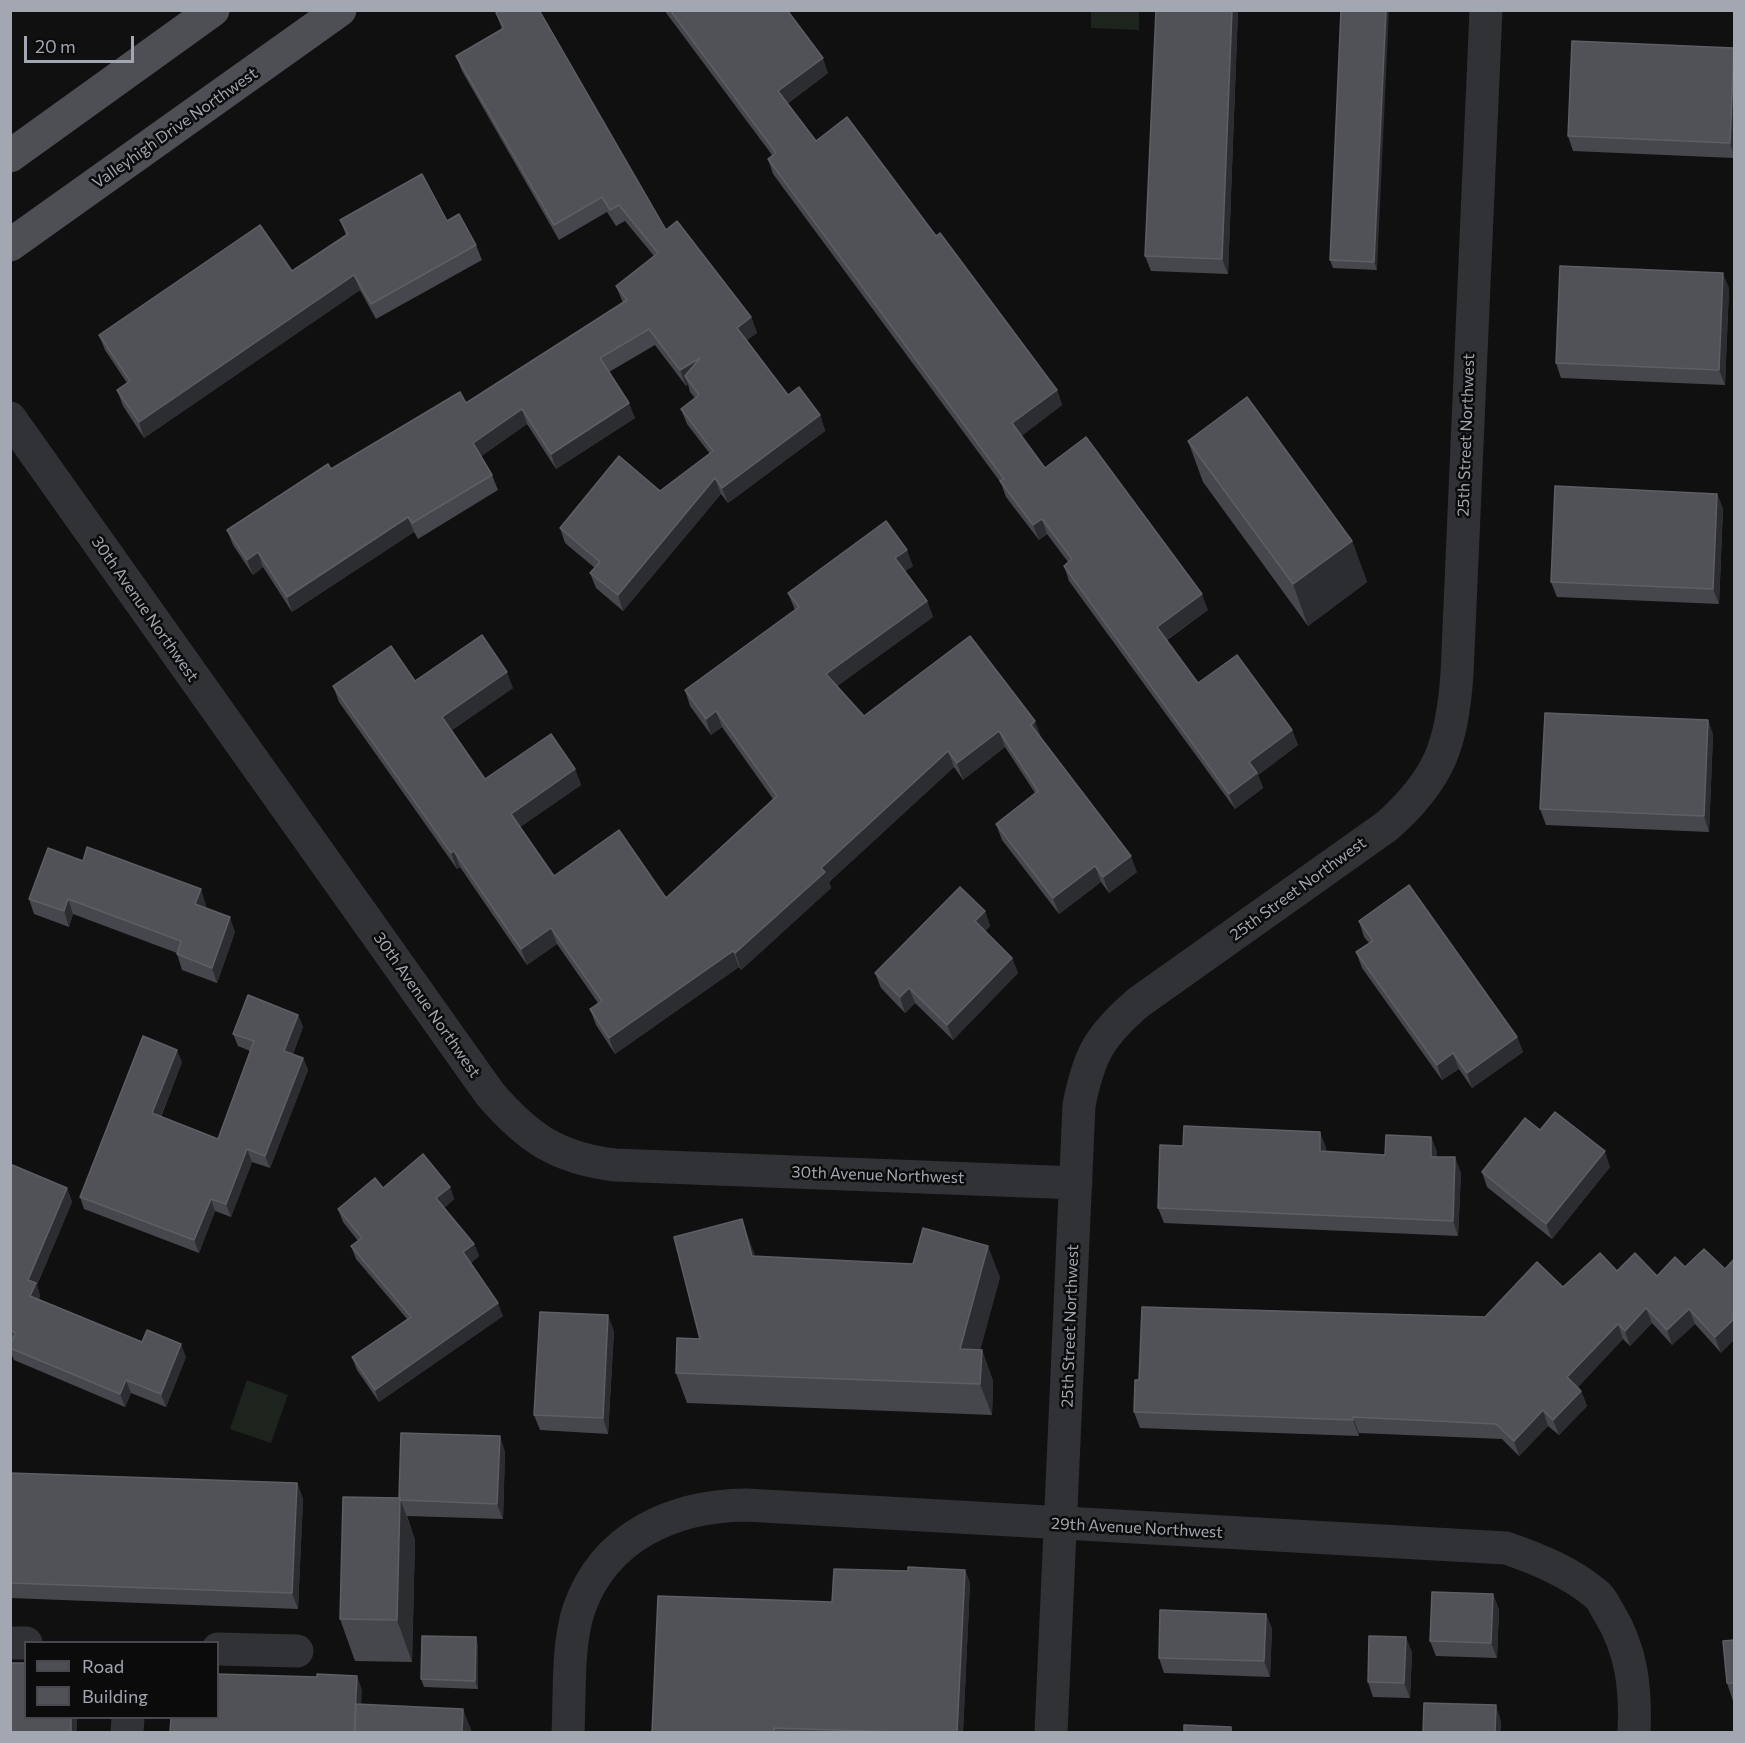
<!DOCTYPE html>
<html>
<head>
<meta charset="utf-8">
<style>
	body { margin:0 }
	#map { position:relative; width:1745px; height:1743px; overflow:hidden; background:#101011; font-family:Commissioner,sans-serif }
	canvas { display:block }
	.frame { position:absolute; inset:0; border:12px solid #a2a7b1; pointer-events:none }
	.legend { position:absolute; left:24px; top:1641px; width:195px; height:78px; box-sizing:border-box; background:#0b0b0c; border:2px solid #47494e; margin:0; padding:8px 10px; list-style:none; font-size:18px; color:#a2a7b1 }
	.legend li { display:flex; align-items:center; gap:12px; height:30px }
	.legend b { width:30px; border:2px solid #47494e }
	.scale { position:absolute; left:24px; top:36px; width:110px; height:27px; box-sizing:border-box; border:3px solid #a2a7b1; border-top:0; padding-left:8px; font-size:18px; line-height:21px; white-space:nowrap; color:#a2a7b1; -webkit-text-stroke:4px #0b0b0c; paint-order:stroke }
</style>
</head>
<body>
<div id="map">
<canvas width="1745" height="1743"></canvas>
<div class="frame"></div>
<ul class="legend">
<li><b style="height:8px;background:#4d4f55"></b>Road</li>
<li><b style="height:16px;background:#505257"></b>Building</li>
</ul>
<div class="scale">20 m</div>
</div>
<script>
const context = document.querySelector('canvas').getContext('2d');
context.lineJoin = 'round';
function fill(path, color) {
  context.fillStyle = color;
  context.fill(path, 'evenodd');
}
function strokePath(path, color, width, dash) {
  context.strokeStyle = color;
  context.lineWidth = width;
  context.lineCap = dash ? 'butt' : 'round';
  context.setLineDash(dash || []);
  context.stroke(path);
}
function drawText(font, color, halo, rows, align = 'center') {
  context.font = font + ' Commissioner,sans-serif';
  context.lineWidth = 5;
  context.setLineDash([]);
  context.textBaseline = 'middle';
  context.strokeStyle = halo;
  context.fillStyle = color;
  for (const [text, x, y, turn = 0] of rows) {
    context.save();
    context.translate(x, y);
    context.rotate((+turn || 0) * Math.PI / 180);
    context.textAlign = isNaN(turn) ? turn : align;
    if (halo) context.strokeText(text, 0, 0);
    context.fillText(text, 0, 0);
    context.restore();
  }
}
fill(new Path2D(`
	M1091 11H1139V30L1091 28Z
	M247 1380 288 1395 271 1443 230 1429Z`), '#1d231d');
strokePath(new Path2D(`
	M10 418 490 1094C528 1138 557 1158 615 1165L1076 1183
	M10 1643H26
	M218 1649 297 1651
	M127 1732 128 1718
	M568 1732C570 1695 567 1644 579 1609 605 1535 674 1506 746 1505L1506 1548C1538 1559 1570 1572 1596 1594 1602 1598 1605 1607 1609 1613 1632 1650 1636 1690 1634 1732
	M1051 1732 1079 1105C1089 1055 1099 1036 1139 1002L1387 826C1440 779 1452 744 1457 674L1486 10`), '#313236', 33);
strokePath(new Path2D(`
	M10 156 213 10
	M10 245 340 10`), '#4d4f55', 33);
fill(new Path2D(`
	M664 10H787L828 73 787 104 816 141 936 236 1057 390 1062 405 1021 436 1045 468 1208 610 1167 640 1198 683 1292 730 1298 745 1258 775 1263 788 1235 809 1069 581 1064 566 1068 562 1047 534 1039 540 1006 497 1001 483 773 174 768 159 772 155Z
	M1156 10H1238L1228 274 1151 271 1145 256Z
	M1341 10 1377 270 1333 268 1330 260Z
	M496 13 666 230 751 317 757 333 747 340 788 395 820 415 825 431 728 503 721 494 623 611 596 588 590 573 595 568 565 543 560 528 660 491 710 454 687 424 681 409 695 398 690 392 688 384 686 386 655 345 609 372 635 418 556 469 527 424 481 456 492 475 498 490 418 539 414 532 292 612 263 567 253 575 233 545 227 530 331 469 466 403 623 303 616 286 654 256 625 221 616 226 607 212 559 240 462 71 456 56 502 29Z
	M1734 50V158L1573 151 1568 136Z
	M340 220 447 221 476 245 482 260 376 319 360 290 144 438 123 406 117 390 127 383 105 350 99 335 292 271 346 235Z
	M1729 288 1725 385 1561 378 1556 363Z
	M1188 441 1352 541 1367 582 1308 626 1203 482Z
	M1717 494 1723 509 1719 604 1557 597 1551 582Z
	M913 566 905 571 927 601 933 617 837 686 864 716 1041 737 1137 872 1109 893 1101 882 1059 914 1002 840 996 824 1035 793 1005 747 963 780 954 767 829 882 831 888 741 970 739 967 615 1054 596 1025 590 1009 598 1003 557 944 527 965 460 867 457 869 339 702 333 686 415 681 513 688 452 730 485 779 575 769 581 785 520 827 554 876 666 898 773 799 722 727 711 735 690 706 685 690 795 610 788 593Z
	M1708 720 1713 735 1709 832 1546 825 1540 809Z
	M83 861 206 905 205 908 235 932 217 983 182 970 177 954V953L73 914 69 927 34 914 29 899Z
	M985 911 990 926 985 931 1012 958 1018 973 953 1040 915 1003 905 1013 881 988 875 973Z
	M1359 921 1517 1037 1523 1052 1472 1088 1459 1069 1442 1080 1362 968 1356 952 1369 943 1364 937Z
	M298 1015 303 1027 293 1054 303 1058 308 1070 270 1168 252 1162 231 1217 215 1211 199 1253 84 1209 80 1197 182 1062 161 1117 218 1139 250 1051 238 1046 233 1034Z
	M1540 1130 1610 1167 1552 1239 1487 1187 1482 1172Z
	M1431 1137 1437 1152V1157L1461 1173 1458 1236 1164 1223 1158 1208 1183 1146 1326 1147V1151L1385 1155Z
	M10 1164 67 1188 72 1202 37 1285 40 1296 39 1299 142 1342 186 1357 166 1407 131 1393 125 1407 14 1360 10 1351Z
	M450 1187 454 1199 444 1208 474 1244 479 1256 471 1263 503 1316 379 1402 357 1370 352 1357 407 1319 356 1259 351 1246 358 1241 343 1222 338 1209 383 1188Z
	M1704 1249 1721 1353 1695 1324 1672 1345 1652 1323 1630 1346 1623 1339 1578 1387 1581 1391 1587 1406 1559 1435 1548 1426 1519 1456 1502 1439 1359 1433V1436L1140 1428 1134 1412 1139 1380 1485 1317 1563 1287 1617 1271 1657 1276 1685 1267Z
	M753 1250 755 1256 1000 1277 980 1350H982L993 1381 992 1415 687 1403 676 1373 700 1339Z
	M614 1331 608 1434 540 1430 534 1415Z
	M505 1451 503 1519 407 1516 415 1540 412 1662 355 1661 340 1619 399 1498Z
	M10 1473 297 1483 303 1499 298 1609 10 1598Z
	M965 1570 970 1583 963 1732H652L832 1602 908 1571Z
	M1493 1594 1499 1610 1497 1658 1436 1656 1430 1641Z
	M1266 1614 1272 1629 1270 1677 1164 1673 1159 1658Z
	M1734 1640V1704L1727 1683Z
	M478 1645V1689L424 1687 421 1679Z
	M1412 1652 1410 1698 1373 1697 1368 1682Z`), '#46474c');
fill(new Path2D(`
	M1232 10H1238L1228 274 1222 259Z
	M1386 10H1389L1377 270 1374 262Z
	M1734 48V156L1730 143Z
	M823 58 828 73 784 106 778 91Z
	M1723 273 1729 288 1725 385 1719 370Z
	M354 275 360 290 144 438 139 422Z
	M751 317 757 333 743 343 737 328Z
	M700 358 685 376 688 384 686 386 680 370Z
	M1057 390 1062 405 1018 439 1012 423Z
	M629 403 635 418 556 469 551 454Z
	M522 409 527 424 479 458 473 443Z
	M820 415 825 431 728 503 722 488Z
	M715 478 721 494 623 611 618 595Z
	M1717 494 1723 509 1719 604 1713 589Z
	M408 517 414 532 292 612 287 597Z
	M1042 519 1047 534 1039 540 1033 525Z
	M1352 541 1367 582 1308 626 1293 584Z
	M907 550 913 566 901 574 895 558Z
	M258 552 263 567 253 575 247 560Z
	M1202 594 1208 610 1163 642 1157 627Z
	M927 601 933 617 832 690 826 674Z
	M507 672 513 688 448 733 442 717Z
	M716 711 722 727 711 735 706 719Z
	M1708 720 1713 735 1709 832 1704 816Z
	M1035 721 1041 737 1036 741 1031 725Z
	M1292 730 1298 745 1258 775 1263 788 1235 809 1229 794 1249 762Z
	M999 731 1005 747 963 780 957 763Z
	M948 751 954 767 829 882 831 888 741 970 735 953 821 868Z
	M575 769 581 785 516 830 511 814Z
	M454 851 460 867 457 869 451 853Z
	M1131 856 1137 872 1109 893 1103 877Z
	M1095 866 1101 882 1059 914 1053 898Z
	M201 889 206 905 200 919 195 904Z
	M68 899 73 914 69 927 64 911Z
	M985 911 990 926 980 936 975 921Z
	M230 917 235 932 217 983 212 968Z
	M551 928 557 944 527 965 521 949Z
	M733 951 739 967 615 1054 609 1038Z
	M1012 958 1018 973 953 1040 947 1025Z
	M909 988 915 1003 905 1013 900 997Z
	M298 1015 303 1027 289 1064 284 1051Z
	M1517 1037 1523 1052 1472 1088 1467 1073Z
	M177 1050 182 1062 157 1126 152 1113Z
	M1453 1053 1459 1069 1442 1080 1437 1065Z
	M303 1058 308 1070 270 1168 265 1156Z
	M1320 1132 1326 1147V1166L1320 1151Z
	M1431 1137 1437 1152V1172L1431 1157Z
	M247 1149 252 1162 231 1217 226 1204Z
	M1605 1151 1610 1167 1552 1239 1546 1224Z
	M1455 1157 1461 1173 1458 1236 1453 1221Z
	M450 1187 454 1199 441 1211 436 1198Z
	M67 1188 72 1202 37 1285 40 1296 35 1309 30 1296 28 1280Z
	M211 1199 215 1211 199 1253 194 1240Z
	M742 1219 753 1250 763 1287 752 1256Z
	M474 1244 479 1256 468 1265 463 1252Z
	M988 1246 1000 1277 972 1380 960 1349Z
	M498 1303 503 1316 379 1402 375 1390Z
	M1646 1308 1652 1323 1630 1346 1625 1331Z
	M1689 1309 1695 1324 1672 1345 1667 1330Z
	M608 1315 614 1331 608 1434 603 1418Z
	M1734 1319V1340L1721 1353 1715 1337Z
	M1618 1324 1623 1339 1573 1392 1567 1377Z
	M181 1344 186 1357 166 1407 161 1394Z
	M982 1350 993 1381 992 1415 980 1384Z
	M126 1380 131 1393 125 1407 120 1394Z
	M1581 1391 1587 1406 1559 1435 1553 1420Z
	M1543 1410 1548 1426 1519 1456 1514 1441Z
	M1353 1417 1359 1433V1436L1353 1420Z
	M500 1436 505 1451 503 1519 497 1504Z
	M297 1483 303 1499 298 1609 292 1593Z
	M400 1498 415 1540 412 1662 397 1620Z
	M965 1570 970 1583 963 1732H957Z
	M1493 1594 1499 1610 1497 1658 1491 1643Z
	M1266 1614 1272 1629 1270 1677 1264 1661Z
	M476 1637 478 1645V1689L475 1681Z
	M1406 1637 1412 1652 1410 1698 1404 1683Z
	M357 1676 362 1690 360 1732H354Z
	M1496 1705 1501 1721V1732H1495Z
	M463 1709 472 1732H462Z
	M71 1718H77V1732H71Z`), '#2c2d30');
const building = new Path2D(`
	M501 10H539L666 230 677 221 751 317 737 328 788 395 799 387 820 415 722 488 715 478 618 595 590 573 600 562 560 528 619 456 660 491 713 451 681 409 699 395 685 376 700 358 680 370 649 329 600 358 629 403 551 454 522 409 473 443 492 475 412 523 408 517 287 597 258 552 247 560 227 530 328 464 331 469 460 392 466 403 527 364 627 300 616 286 658 253 619 205 610 210 602 197 554 225 456 56 504 28 496 13Z
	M670 10H787L823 58 778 91 816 141 847 117 936 236 940 233 1057 390 1012 423 1045 468 1086 437 1202 594 1157 627 1198 683 1237 655 1292 730 1249 762 1257 773 1229 794 1064 566 1072 559 1042 519 1033 525 1000 481 1004 479 768 159 776 153Z
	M1156 10H1232L1222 259 1145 256Z
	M1341 10H1386L1374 262 1330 260Z
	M1572 41 1734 48 1730 143 1568 136Z
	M422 174 447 221 459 214 476 245 371 304 354 275 139 422 117 390 130 381 99 335 260 225 292 271 348 234 340 220Z
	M1560 266 1723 273 1719 370 1556 363Z
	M1247 397 1352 541 1293 584 1188 441Z
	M1555 486 1717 494 1713 589 1551 582Z
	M886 521 907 550 895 558 927 601 826 674 864 716 970 636 1035 721 1031 725 1131 856 1103 877 1095 866 1053 898 996 824 1038 791 999 731 957 763 948 751 821 868 825 872 735 953 733 951 609 1038 590 1009 602 1001 551 928 521 949 454 851 451 853 333 686 391 646 415 681 482 635 507 672 442 717 485 779 551 734 575 769 511 814 554 876 619 830 666 898 777 796 716 711 706 719 685 690 799 607 788 593Z
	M1545 713 1708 720 1704 816 1540 809Z
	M87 847 201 889 195 904 230 917 212 968 177 954 181 941 68 899 64 911 29 899 48 848 83 861Z
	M1409 885 1517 1037 1467 1073 1453 1053 1437 1065 1356 952 1373 941 1359 921Z
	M960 887 985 911 975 921 1012 958 947 1025 909 988 900 997 875 973Z
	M248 995 298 1015 284 1051 303 1058 265 1156 247 1149 226 1204 211 1199 194 1240 80 1197 143 1036 177 1050 152 1113 218 1139 254 1041 233 1034Z
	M1555 1112 1605 1151 1546 1224 1482 1172 1525 1118 1540 1130Z
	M1184 1126 1320 1132V1151L1385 1155 1386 1135 1431 1137V1157H1455L1453 1221 1158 1208 1160 1145 1183 1146Z
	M423 1154 450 1187 436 1198 474 1244 463 1252 498 1303 375 1390 352 1357 411 1317 351 1246 362 1238 338 1209 375 1178 383 1188Z
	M10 1164 67 1188 28 1280 36 1283 30 1296 142 1342 147 1330 181 1344 161 1394 126 1380 120 1394 10 1348V1344L16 1333 10 1330Z
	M742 1219 752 1256 913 1264 923 1228 988 1246 960 1349 982 1350 980 1384 676 1373 677 1338 700 1339 674 1237Z
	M1704 1249 1725 1269 1734 1259V1319L1715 1337 1689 1309 1667 1330 1646 1308 1625 1331 1618 1324 1567 1377 1581 1391 1553 1420 1543 1410 1514 1441 1496 1424 1353 1417V1420L1134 1412 1135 1380H1139L1142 1307 1485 1317 1537 1262 1563 1287 1600 1253 1617 1271 1635 1253 1657 1276 1675 1257 1685 1267Z
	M540 1312 608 1315 603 1418 534 1415Z
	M401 1433 500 1436 497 1504 401 1500 400 1498H399Z
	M10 1473 297 1483 292 1593 10 1583Z
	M343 1497 400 1498 397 1620 340 1619Z
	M908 1567 965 1570 957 1732H899L774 1728V1732H652L658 1596 832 1602 834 1569 908 1571Z
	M1432 1592 1493 1594 1491 1643 1430 1641Z
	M1160 1610 1266 1614 1264 1661 1159 1658Z
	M422 1636 476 1637 475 1681 421 1679Z
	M1369 1636 1406 1637 1404 1683 1368 1682Z
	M1734 1640V1683H1727L1723 1641Z
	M10 1663H26V1718H71V1732H10Z
	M218 1674 317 1677V1674L357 1676 354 1732H170L171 1718H218Z
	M1424 1703 1496 1705 1495 1732H1423Z
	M356 1704 463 1709 462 1732H355Z
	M1184 1725 1231 1727V1732H1184Z`);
fill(building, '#505257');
strokePath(building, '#5d5f65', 1.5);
drawText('16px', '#a2a7b1', '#0b0b0c', [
	["Valleyhigh Drive Northwest",175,128,-35],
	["25th Street Northwest",1466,435,-88],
	["30th Avenue Northwest",145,609,55],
	["25th Street Northwest",1298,889,-36],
	["30th Avenue Northwest",427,1005,55],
	["30th Avenue Northwest",878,1175,2],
	["25th Street Northwest",1070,1326,-88],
	["29th Avenue Northwest",1137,1528,3]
]);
</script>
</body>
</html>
